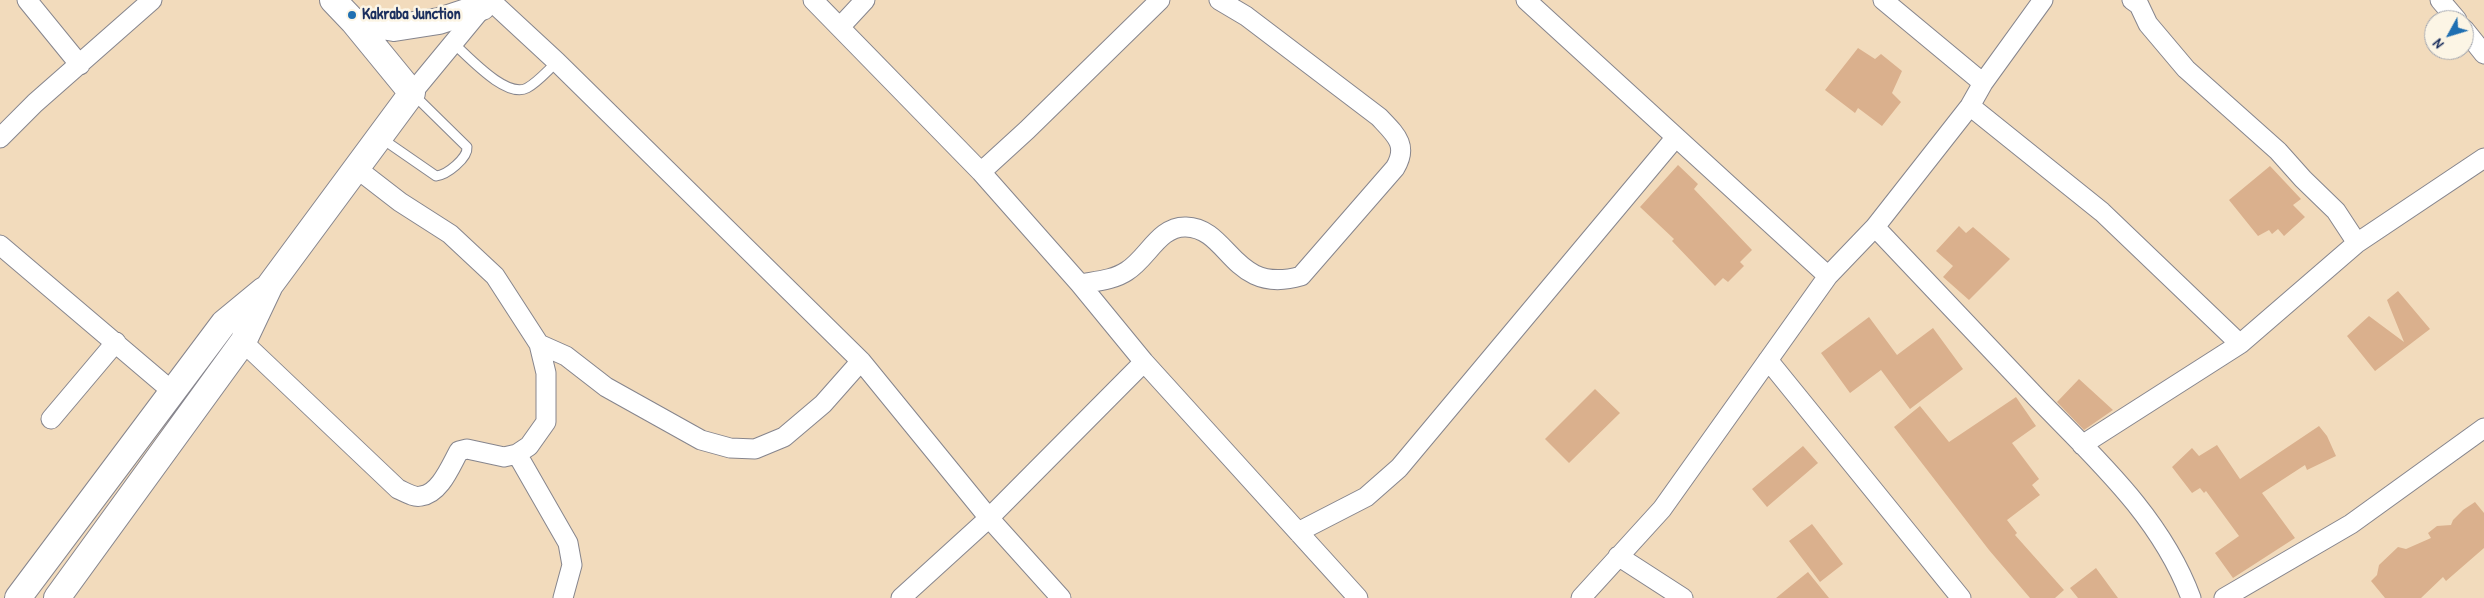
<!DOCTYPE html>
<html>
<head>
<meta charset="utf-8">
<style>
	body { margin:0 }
	#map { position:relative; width:2484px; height:598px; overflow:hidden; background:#f2dbbc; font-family:"Patrick Hand",sans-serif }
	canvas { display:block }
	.north { position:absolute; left:2424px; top:10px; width:50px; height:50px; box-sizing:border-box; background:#fcf5e5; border:1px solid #a2a6af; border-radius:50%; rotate:231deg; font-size:14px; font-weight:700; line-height:20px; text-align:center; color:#1b2f5e }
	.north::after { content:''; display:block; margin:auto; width:18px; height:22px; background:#1f6fb2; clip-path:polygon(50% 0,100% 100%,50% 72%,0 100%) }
</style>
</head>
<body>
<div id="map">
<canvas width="2484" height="598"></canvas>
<div class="north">N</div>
</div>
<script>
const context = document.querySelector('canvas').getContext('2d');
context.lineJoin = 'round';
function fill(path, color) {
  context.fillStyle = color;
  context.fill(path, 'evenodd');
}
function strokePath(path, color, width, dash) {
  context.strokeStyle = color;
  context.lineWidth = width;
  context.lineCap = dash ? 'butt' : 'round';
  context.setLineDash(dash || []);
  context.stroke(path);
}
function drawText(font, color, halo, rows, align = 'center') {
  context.font = font + ' "Patrick Hand",sans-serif';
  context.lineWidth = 5;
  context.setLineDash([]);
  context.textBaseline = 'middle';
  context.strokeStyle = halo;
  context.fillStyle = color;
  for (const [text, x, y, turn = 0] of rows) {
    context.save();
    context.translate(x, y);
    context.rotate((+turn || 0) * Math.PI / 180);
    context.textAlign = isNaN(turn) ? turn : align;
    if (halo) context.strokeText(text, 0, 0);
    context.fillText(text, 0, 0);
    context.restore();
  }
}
fill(new Path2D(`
	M1858 48 1875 59 1881 54 1902 71 1892 93 1901 102 1882 126 1858 108 1855 113 1825 90Z
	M1678 165 1698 184 1694 189 1752 250 1740 262 1744 266 1728 282 1723 278 1715 286 1672 241 1674 239 1640 207Z
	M2270 166 2301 199 2293 205 2305 217 2284 236 2278 229 2272 234 2269 230 2258 236 2229 200Z
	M1959 226 1966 233 1973 227 2010 259 1969 300 1943 277 1953 266 1936 251Z
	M2398 291 2430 329 2375 371 2347 336 2369 316 2404 342 2387 300Z
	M1869 317 1897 355 1933 328 1963 369 1910 409 1881 370 1850 393 1821 353Z
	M2079 379 2113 410 2084 430 2057 402Z
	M1595 389 1620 413 1569 463 1545 439Z
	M2016 397 2036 426 2012 443 2039 479 2032 485 2040 495 2007 520 2017 533 2015 535 2064 590 2055 598H2030L1989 550 1894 427 1920 406 1949 442Z
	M2319 426 2327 436 2336 456 2307 470 2305 465 2262 493 2295 538 2233 578 2215 553 2239 536 2206 491 2204 493 2200 488 2192 493 2172 467 2192 448 2199 456 2217 445 2240 479Z
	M1803 446 1818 463 1767 507 1752 489Z
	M2475 502 2484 513V548L2446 581 2443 577 2421 598H2385L2371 581 2377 575 2379 565 2398 547 2406 549 2431 538 2428 533 2437 526 2451 525 2453 520 2463 510Z
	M1812 524 1843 564 1820 582 1789 541Z
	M2096 568 2118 598H2078L2070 588Z
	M1808 572 1829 598H1776Z`), '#dab08d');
const lane = new Path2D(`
	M453 43C468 56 506 99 527 88 538 82 548 70 557 62
	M381 138 436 176C447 175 468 158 467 147L413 94`);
const street = new Path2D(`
	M27 0 80 65
	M490 0 557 62 861 361 989 518 1061 598
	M813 0 981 172 1080 284 1144 362 1358 598
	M1526 0 1828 276
	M1883 0 1983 83
	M2132 0 2139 5 2148 24 2186 69 2278 151 2303 179 2336 211 2357 243
	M2440 0 2457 20
	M840 27 865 0
	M2464 29 2484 54
	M412 93 483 7
	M1970 106 2102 212 2240 344 2357 243 2484 158
	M0 138 35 103 152 0
	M981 172 1027 130 1160 0
	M1875 227C1929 284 1983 341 2037 398 2096 459 2161 517 2191 598
	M0 245 173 392
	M1080 284C1096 281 1114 280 1127 271 1148 258 1159 226 1186 227 1230 228 1232 296 1301 276L1395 168C1409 145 1395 134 1379 117L1246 16 1219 0
	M243 342 398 489C405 492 414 498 421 496 440 494 451 465 459 451L467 449 504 457 517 454 529 446 546 422V373L539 344 495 276 450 234 400 202 356 168
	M539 344 566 356 606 387 701 440 730 448 755 449 784 437 823 404 861 361
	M1768 360 1961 598
	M51 419 116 342
	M2082 445 2240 344
	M517 454 568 543 572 565 563 598
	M1298 532 1366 497 1399 468 1676 137
	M1618 556 1683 598
	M901 598 989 518 1144 362
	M1581 598 1662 509 1828 276 1875 227 1970 106 1983 83 2043 0
	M2224 598 2351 524 2484 428`);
const secondary = new Path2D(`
	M353 21 394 28 439 21 482 7
	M18 598 224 323 264 290
	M57 598 243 342 270 285 412 93 353 21 333 0`);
strokePath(lane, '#86858d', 11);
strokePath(street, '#86858d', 21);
strokePath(secondary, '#86858d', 28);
strokePath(lane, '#fff', 9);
strokePath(street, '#fff', 19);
strokePath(secondary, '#fff', 26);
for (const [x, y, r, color] of [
	[352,15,5,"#1f6fb2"]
]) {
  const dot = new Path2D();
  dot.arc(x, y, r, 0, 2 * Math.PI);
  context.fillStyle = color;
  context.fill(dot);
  strokePath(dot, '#fcf5e5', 2);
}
drawText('bold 16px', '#1b2f5e', '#fcf5e5', [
	["Kakraba Junction",362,15]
], 'left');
</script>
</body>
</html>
